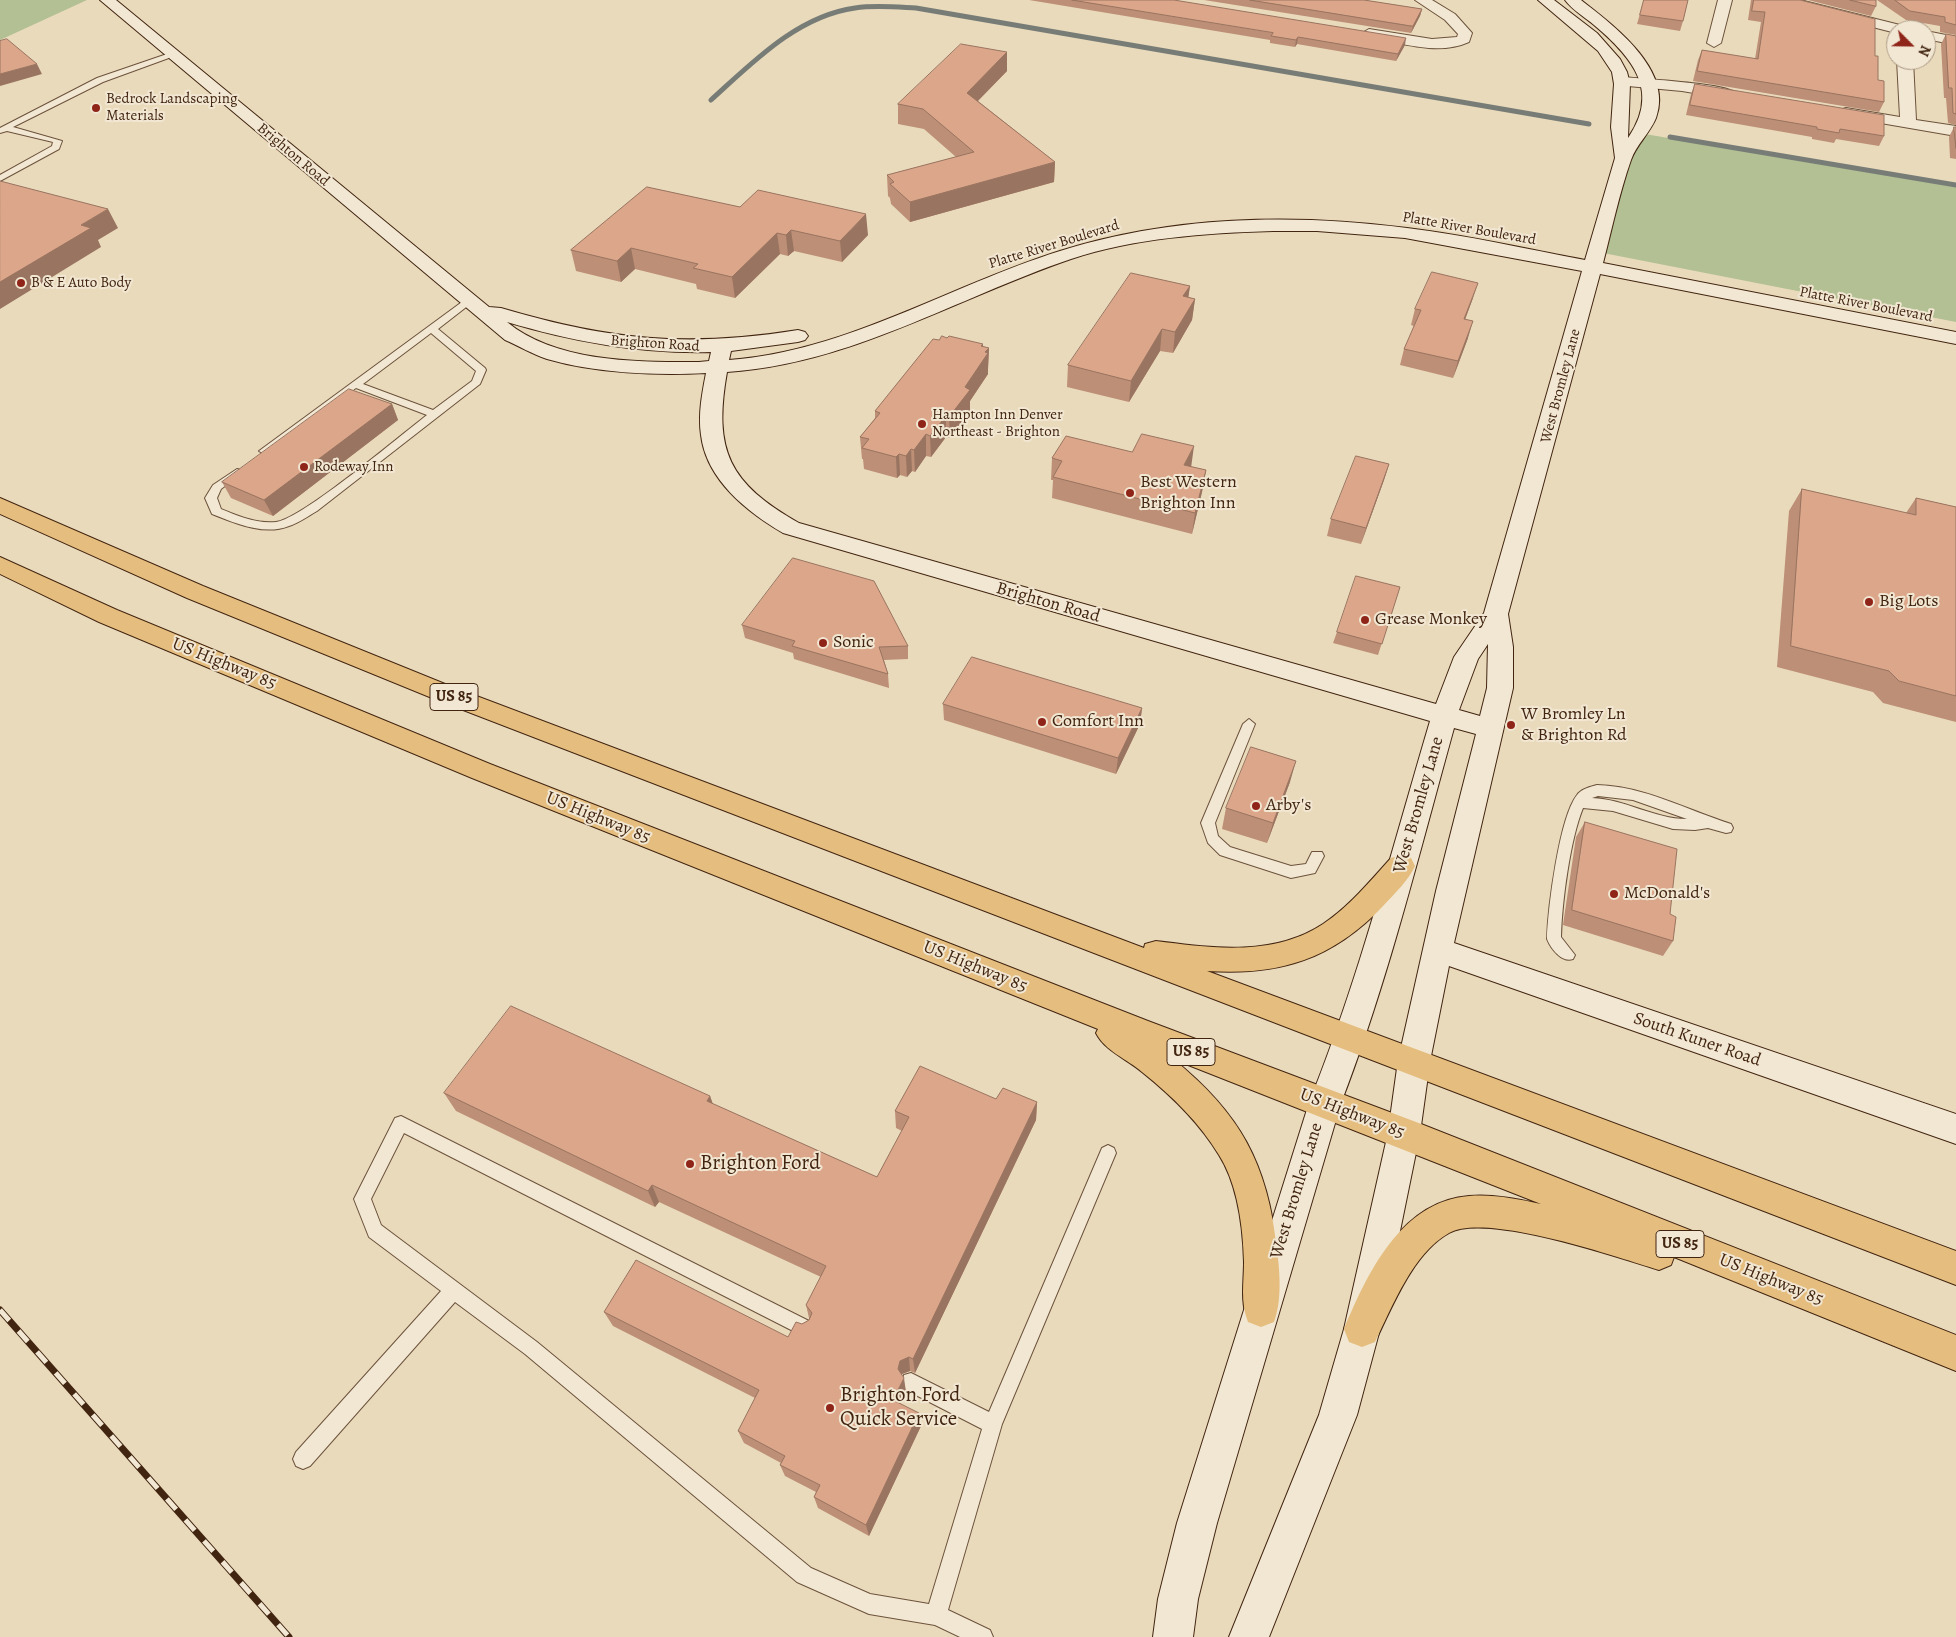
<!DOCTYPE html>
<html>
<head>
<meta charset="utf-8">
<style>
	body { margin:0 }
	#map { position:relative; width:1956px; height:1637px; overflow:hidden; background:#eadabc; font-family:Alegreya,serif }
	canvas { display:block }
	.north { position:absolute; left:1886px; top:20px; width:50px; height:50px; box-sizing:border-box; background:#f1e7d3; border:1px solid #ab9985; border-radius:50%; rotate:113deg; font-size:14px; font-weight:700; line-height:20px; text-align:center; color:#422510 }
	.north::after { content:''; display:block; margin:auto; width:18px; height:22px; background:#8f2418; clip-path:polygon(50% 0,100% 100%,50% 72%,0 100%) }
</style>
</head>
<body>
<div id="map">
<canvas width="1956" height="1637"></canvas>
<div class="north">N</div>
</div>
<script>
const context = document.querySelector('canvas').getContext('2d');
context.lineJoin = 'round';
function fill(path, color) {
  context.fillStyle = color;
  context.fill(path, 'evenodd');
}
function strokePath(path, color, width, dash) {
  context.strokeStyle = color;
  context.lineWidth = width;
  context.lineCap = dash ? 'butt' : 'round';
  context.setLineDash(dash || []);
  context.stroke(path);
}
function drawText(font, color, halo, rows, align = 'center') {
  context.font = font + ' Alegreya,serif';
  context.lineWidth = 4;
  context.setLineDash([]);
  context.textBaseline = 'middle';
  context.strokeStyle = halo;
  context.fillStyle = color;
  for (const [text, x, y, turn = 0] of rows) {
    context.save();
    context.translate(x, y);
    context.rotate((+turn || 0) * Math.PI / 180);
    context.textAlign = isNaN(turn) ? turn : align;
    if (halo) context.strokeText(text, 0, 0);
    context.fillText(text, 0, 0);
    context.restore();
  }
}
fill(new Path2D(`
	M0 0H87L0 40Z
	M1639 133 1956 187V322L1598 252Z`), '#b2c094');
strokePath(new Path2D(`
	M711 100C752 63 797 16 855 8 875 5 896 7 916 8L1589 124
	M1670 137 1956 185`), '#777d76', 5);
const lane = new Path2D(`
	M170 53 177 55 103 82 13 127 62 141 59 149 0 181V175L52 146 53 142 7 131 0 133V128L97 78Z
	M466 299 474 301 438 329 485 368 486 370 480 384 317 511C308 516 299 523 289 526 264 536 235 523 212 514L205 498 213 485 237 469 241 470V474L221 489 217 498 221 509C238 516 257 524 276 522 302 519 401 435 427 415L356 388 268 453 264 454 259 451ZM431 333 476 371 472 381 433 410 363 384Z
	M1249 719 1255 724 1215 823 1218 836 1230 847 1291 866 1306 864 1312 852H1322L1324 856 1315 873 1291 878 1220 855 1208 843 1201 823 1243 724Z
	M1597 785C1644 786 1687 810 1731 824L1733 828 1731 832 1726 833 1708 828 1695 830 1673 829 1613 811 1583 808C1570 840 1562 902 1561 937L1575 955 1573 959C1562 963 1551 949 1547 939 1548 909 1559 818 1577 795 1581 789 1590 787 1597 785ZM1598 796 1633 800 1687 819C1654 819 1625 799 1592 798Z
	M401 1116 811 1322 814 1328 811 1334 805 1337 799 1334 404 1133 371 1199 381 1225 537 1342 811 1568 870 1594 929 1604 982 1429 904 1389 902 1382 904 1375 911 1373 989 1412 1102 1148 1108 1145 1114 1148 1116 1153 1002 1424 948 1610 990 1630 993 1637H960L935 1625 869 1614 797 1582 525 1354 455 1302 310 1466 303 1469 296 1466 293 1459 296 1452 441 1291 369 1237 354 1199 395 1118Z`);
const street = new Path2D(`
	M1415 0H1432L1455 14 1472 33 1469 42C1438 56 1401 43 1369 37L1362 33 1369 29 1432 39 1457 37 1458 34 1445 20Z
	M1718 0H1732L1721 43 1714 47 1707 43Z
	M1776 0H1800L1908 27 1910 30H1896V33L1778 3Z
	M1926 31 1956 37V45L1926 39Z
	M1897 60H1913L1916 120 1956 126V136L1840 116 1838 113 1840 110 1846 108 1900 117Z
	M1622 77C1640 79 1729 83 1737 94L1729 99 1682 91 1617 85 1614 82 1617 79Z`);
const secondary = new Path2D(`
	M100 0H116L489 307 501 308C609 340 686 348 798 330L805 332 808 336 805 340 798 342 731 351 729 360C848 351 948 286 1060 251 1170 216 1293 213 1407 228 1467 235 1526 249 1585 260L1615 158 1611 127 1614 84 1612 72 1598 51 1538 0H1554L1597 33 1620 59 1627 72 1630 84 1628 138C1661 91 1632 57 1594 25 1585 17 1572 10 1565 0H1581C1613 25 1674 70 1656 118 1650 133 1636 145 1631 160 1619 194 1612 229 1603 263L1956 332V344L1600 274 1508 614 1513 647V688L1454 943 1956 1114V1144L1449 966 1430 1061 1420 1133 1380 1329 1357 1415 1269 1637H1229L1319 1415 1344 1329 1388 1133 1398 1061 1436 891 1476 734 1454 728C1419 854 1388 981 1341 1103L1217 1523 1198 1599 1193 1637H1153L1158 1599 1177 1523 1309 1103C1359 979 1392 849 1430 721L783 533C747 512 706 479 701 435 698 414 702 394 706 373 657 376 595 373 547 359 532 354 519 346 505 340ZM1273 231H1317L1405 238 1582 271 1484 613 1454 657 1436 704 799 523C729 483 713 451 727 372 851 364 956 298 1071 259 1135 238 1205 233 1273 231ZM507 322C574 342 640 354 711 352L709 361 699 362C638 362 557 363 507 322ZM1488 644 1487 688 1480 716 1459 710 1478 659Z`);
const highway = new Path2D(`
	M0 498 203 586 450 686 1144 948 1145 944 1156 941C1211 948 1273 957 1323 924 1349 907 1370 881 1391 858L1401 855 1411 858 1415 866C1408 881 1395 893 1384 905 1333 959 1280 976 1207 971L1956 1251V1285L432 698 187 598 0 514Z
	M0 557 117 610 490 764 1148 1021 1416 1122 1956 1335V1371L1674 1257 1671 1265 1659 1270C1617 1257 1486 1212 1449 1233 1413 1253 1392 1307 1375 1342L1362 1347 1349 1342 1344 1329C1367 1274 1401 1201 1469 1196 1493 1194 1518 1199 1541 1204L1173 1059C1240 1113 1268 1164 1277 1250 1280 1273 1282 1301 1274 1322L1261 1327 1248 1322C1240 1302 1244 1282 1244 1262 1243 1227 1238 1185 1219 1155 1199 1122 1172 1096 1142 1072 1127 1059 1105 1051 1096 1033L1098 1029 472 778 99 622 0 574Z`);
strokePath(lane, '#6c523b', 2);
strokePath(street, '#6c523b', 2);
strokePath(secondary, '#422510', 2);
strokePath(highway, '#422510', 2);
fill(lane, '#f1e7d3');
fill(street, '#f1e7d3');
fill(secondary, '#f1e7d3');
fill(highway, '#e5bd7e');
const rail = new Path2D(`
	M0 1310 289 1637`);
strokePath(rail, '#422510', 7);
strokePath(rail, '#f1e7d3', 5, [14]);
fill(new Path2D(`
	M1029 0H1174L1405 45 1396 61 1297 44 1295 47 1270 43V40Z
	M1204 0H1364L1422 9 1420 16 1411 33Z
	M1644 0H1688L1683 21 1680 31 1637 24Z
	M1751 0H1800L1875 56 1878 80 1884 102 1879 112 1693 81 1698 60 1702 50 1755 59 1761 22 1748 20Z
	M1808 0H1876V6L1871 16Z
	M1877 0H1956V35L1940 32V26L1906 20Z
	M1946 34 1956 36V125L1948 123 1946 98H1944L1941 44Z
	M1007 52V71L978 101 1055 162 1054 182 910 222 891 204 890 198 888 196 887 175 956 157 924 129 898 124V104Z
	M1695 84 1884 136 1879 146 1836 139 1834 143 1812 139V137L1686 115 1691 94Z
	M1954 127H1956V159L1950 158 1949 137Z
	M647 187 868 235 842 262 794 251 788 256 780 254 735 298 697 289 696 284 635 269 621 282 576 271 571 250Z
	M1190 286 1188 297 1195 299 1192 320 1173 353 1160 351 1129 402 1067 387 1068 365Z
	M1473 298 1465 320 1468 338 1453 378 1400 365 1404 349 1414 326 1411 325 1415 309Z
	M939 340 989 348 988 369V374L970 401V411L950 438 946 437 931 457 926 456 915 472 912 471 907 477 900 475 897 478 864 469 863 459H862L860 437 875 418V411Z
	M392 404 398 420 273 516 231 498 222 482Z
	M1052 458 1191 467 1206 470 1202 492 1192 534 1052 498 1053 480H1051Z
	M1389 464 1384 480 1361 544 1327 536 1331 519Z
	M1802 489 1906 513 1916 498 1956 507V722L1883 703 1873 692 1777 667 1789 511Z
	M1400 587 1378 655 1333 643 1337 632Z
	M742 625 908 646V659L884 660 888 674 889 688 794 659 793 653 745 638Z
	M943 704 1142 708 1140 724 1116 774 944 720Z
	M1290 782 1267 843 1222 829 1226 808Z
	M1585 822 1673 941 1663 956 1563 925 1576 837Z
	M444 1093 710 1096 713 1104 877 1177 902 1131 896 1128 895 1111 996 1099 1037 1102 1036 1120 915 1373 910 1371 902 1374 906 1392 900 1404 921 1426 869 1536 818 1508 814 1497 816 1492 785 1476 780 1465 781 1463 744 1443 738 1431 755 1398 613 1326 604 1312 788 1337 802 1324 809 1320V1318L806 1305 821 1277 659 1202 655 1207 456 1111Z`), '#bc8f76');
fill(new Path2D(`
	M1422 9 1420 16 1411 33 1413 26Z
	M1298 37 1297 44 1295 47 1296 40Z
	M1406 38 1405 45 1396 61 1398 54Z
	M1007 52V71L967 112V93Z
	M37 64 42 74 0 86V74Z
	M1055 162 1054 182 910 222V202Z
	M108 209 118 228 98 240 101 247 0 309V282L81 225Z
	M866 214 868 235 842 262 840 241Z
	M791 230 794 251 788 256 786 235Z
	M777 233 780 254 735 298 732 277Z
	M631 248 635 269 621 282 617 261Z
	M1478 283 1473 298 1459 335 1464 319Z
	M1190 286 1187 307 1183 296Z
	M1195 299 1192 320 1173 353 1175 332Z
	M1473 321 1468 338 1453 378 1458 361Z
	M1162 329 1160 351 1129 402 1131 381Z
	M983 344V359L985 352 989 348 988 369V374L970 401V411L950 438 949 417 965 387 981 346Z
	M392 404 398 420 273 516 264 500Z
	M946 416V437L931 457 930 436Z
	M926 434V456L915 472 914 450Z
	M1194 446 1191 468 1184 465Z
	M911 449 912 471 907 477 906 456Z
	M899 454 900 475 897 478 896 457Z
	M1389 464 1384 480 1361 544 1366 528Z
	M1206 470 1202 492 1192 534 1195 513Z
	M1142 708 1140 724 1116 774 1118 758Z
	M1296 761 1290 782 1267 843 1273 823Z
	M710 1096 716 1114 707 1101Z
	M1037 1102 1036 1120 915 1373 913 1359Z
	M652 1185 659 1202 655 1207 648 1191Z
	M909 1357 910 1371 902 1374 900 1383 898 1369 900 1361Z
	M904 1378 906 1392 895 1413 893 1400Z
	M919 1413 921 1426 869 1536 866 1525Z`), '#997460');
const building = new Path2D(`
	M1072 0H1174L1406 38 1398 54 1298 37 1296 40 1271 36 1273 33Z
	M1250 0H1364L1422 9 1413 26Z
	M1644 0H1688L1683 21 1640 15Z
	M1754 0H1800L1875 19V56H1878V80L1884 81V102L1697 71 1702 50 1758 59 1765 12 1752 11Z
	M1850 0H1876V6Z
	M1895 0H1956V25L1945 22V17L1910 11Z
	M1946 34 1956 36V114L1953 113 1952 88H1949Z
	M7 39 37 64 0 74V41Z
	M961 44 1007 52 967 93 1055 162 910 202 890 184 894 182 887 175 974 152 923 109 898 104Z
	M1695 84 1884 115V136L1840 129 1839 133 1817 129V127L1690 105Z
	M1954 127H1956V148Z
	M0 181 108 209 81 225 91 228 0 282Z
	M647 187 740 207 758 190 866 214 840 241 791 230 786 235 777 233 732 277 693 268 698 264 631 248 617 261 571 250Z
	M1432 272 1478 283 1464 319 1473 321 1458 361 1404 349 1421 310 1415 309Z
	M1131 273 1190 286 1183 296 1195 299 1175 332 1162 329 1131 381 1068 365Z
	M942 336 947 338 949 336 983 344 981 346 989 348 985 352 988 353 965 387 970 390 949 417 946 416 930 436 926 434 914 450 911 449 906 456 899 454 896 457 862 448 869 439 860 437 880 413 875 411 933 339 939 340Z
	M349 389 392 404 264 500 222 482Z
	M1142 434 1194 446 1184 465 1206 470 1195 513 1053 477 1062 461 1052 458 1066 436 1132 452Z
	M1356 456 1389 464 1366 528 1331 519Z
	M1802 489 1916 515V498L1956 507V696L1899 681 1889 671 1791 646Z
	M793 558 874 581 908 646 879 647 888 674 792 646 795 641 742 625Z
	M1356 576 1400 587 1382 644 1337 632Z
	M972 657 1142 708 1118 758 943 704Z
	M1251 747 1296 761 1273 823 1226 808Z
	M1585 822 1677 849 1670 914 1676 917 1673 941 1572 910Z
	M511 1006 710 1096 707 1101 877 1177 909 1117 895 1111 920 1066 996 1099 1003 1088 1037 1102 913 1359 909 1357 900 1361 898 1369 904 1378 893 1400 919 1413 866 1525 814 1497 820 1485 780 1465 785 1456 738 1431 759 1390 604 1312 636 1260 788 1337 796 1322 802 1324 809 1320 812 1313 806 1305 826 1266 652 1185 648 1191 444 1093Z`);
fill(building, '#dba689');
strokePath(building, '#997460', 1);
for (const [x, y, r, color] of [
	[96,108,5,"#8f2418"],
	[21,283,5,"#8f2418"],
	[922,424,5,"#8f2418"],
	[304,467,5,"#8f2418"],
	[1130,493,5,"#8f2418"],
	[1869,602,5,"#8f2418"],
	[1365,620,5,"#8f2418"],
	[823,643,5,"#8f2418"],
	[1042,722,5,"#8f2418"],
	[1511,725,5,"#8f2418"],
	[1256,806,5,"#8f2418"],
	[1614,894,5,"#8f2418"],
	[690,1164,5,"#8f2418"],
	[830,1408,5,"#8f2418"]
]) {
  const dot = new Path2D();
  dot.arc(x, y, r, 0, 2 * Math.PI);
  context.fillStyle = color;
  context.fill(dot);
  strokePath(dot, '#f1e7d3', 2);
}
drawText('15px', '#422510', '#f1e7d3', [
	["Bedrock Landscaping",106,99],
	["Materials",106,116],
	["B & E Auto Body",31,283],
	["Hampton Inn Denver",932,415],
	["Northeast - Brighton",932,432],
	["Rodeway Inn",314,467]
], 'left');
drawText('15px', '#422510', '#f1e7d3', [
	["Brighton Road",293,155,40],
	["Platte River Boulevard",1469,229,10],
	["Platte River Boulevard",1054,245,-17],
	["Platte River Boulevard",1866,305,11],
	["Brighton Road",655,344,4],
	["West Bromley Lane",1561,386,-75]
]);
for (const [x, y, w] of [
	[454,697,48],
	[1191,1052,48],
	[1680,1244,48]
]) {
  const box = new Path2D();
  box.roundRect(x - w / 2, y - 13.5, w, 27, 4);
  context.fillStyle = '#f1e7d3';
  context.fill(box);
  strokePath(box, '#422510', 1);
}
drawText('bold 16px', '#422510', null, [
	["US 85",454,697],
	["US 85",1191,1052],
	["US 85",1680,1244]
]);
drawText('18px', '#422510', '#f1e7d3', [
	["Best Western",1140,483],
	["Brighton Inn",1140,504],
	["Big Lots",1879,602],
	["Grease Monkey",1375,620],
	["Sonic",833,643],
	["W Bromley Ln",1521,715],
	["& Brighton Rd",1521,736],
	["Comfort Inn",1052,722],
	["Arby's",1266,806],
	["McDonald's",1624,894]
], 'left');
drawText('18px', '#422510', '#f1e7d3', [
	["Brighton Road",1048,603,16],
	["US Highway 85",224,664,22],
	["West Bromley Lane",1419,805,-74],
	["US Highway 85",598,818,22],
	["US Highway 85",975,967,22],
	["South Kuner Road",1697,1040,19],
	["US Highway 85",1352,1114,21],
	["West Bromley Lane",1297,1191,-73],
	["US Highway 85",1771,1280,22]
]);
drawText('21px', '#422510', '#f1e7d3', [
	["Brighton Ford",700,1164],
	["Brighton Ford",840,1396],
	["Quick Service",840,1420]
], 'left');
</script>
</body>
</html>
